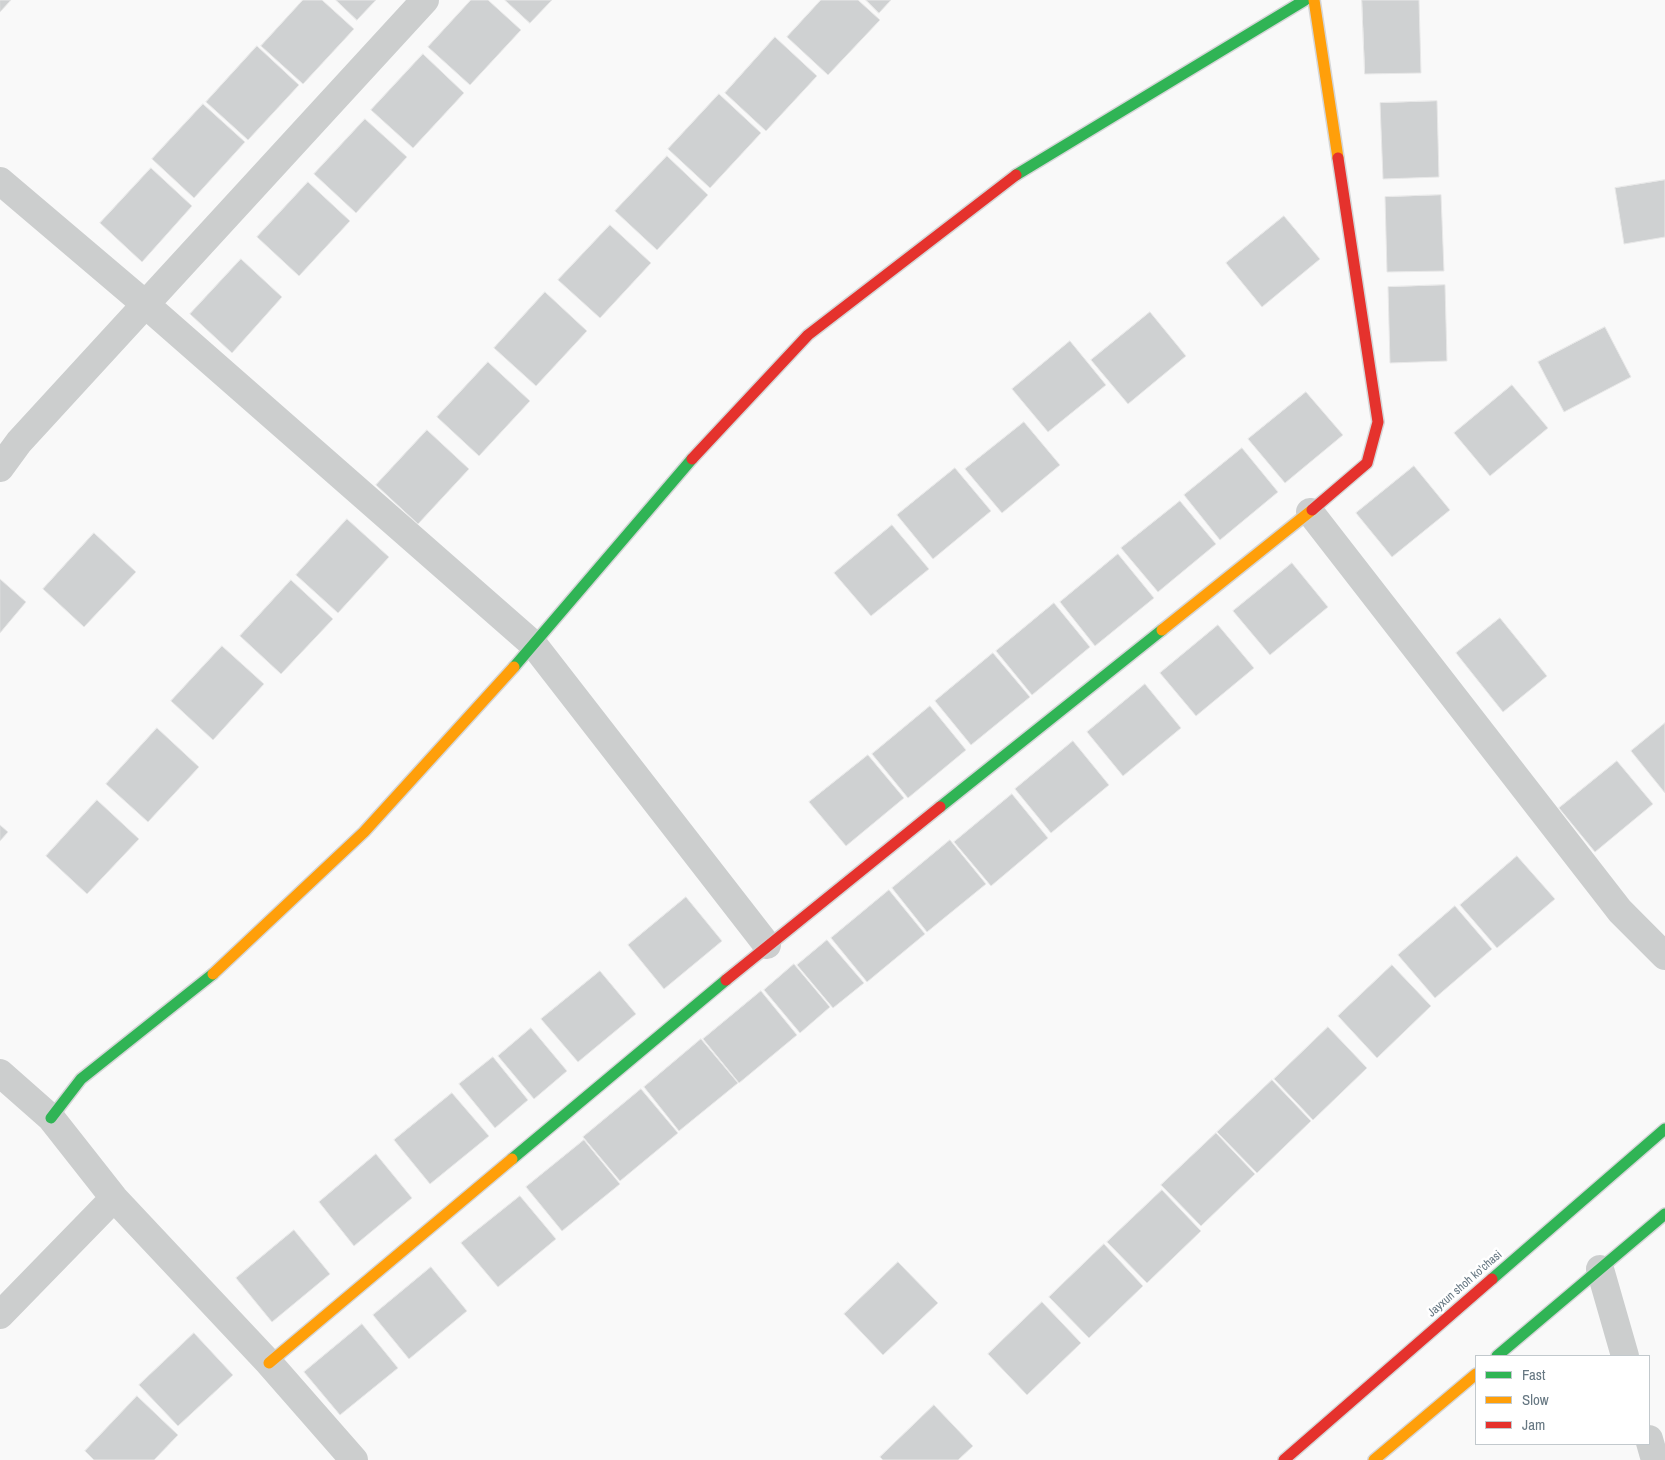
<!DOCTYPE html>
<html>
<head>
<meta charset="utf-8">
<style>
	body { margin:0 }
	#map { position:relative; width:1665px; height:1460px; overflow:hidden; background:#f9f9f9; font-family:"Archivo Narrow",sans-serif }
	canvas { display:block }
	.legend { position:absolute; left:1475px; top:1355px; width:175px; height:90px; box-sizing:border-box; background:#fff; border:1px solid #c2c9cd; margin:0; padding:6px 9px; list-style:none; font-size:15px; color:#667782 }
	.legend li { display:flex; align-items:center; gap:10px; height:25px }
	.legend b { width:25px; border:1px solid #c2c9cd }
</style>
</head>
<body>
<div id="map">
<canvas width="1665" height="1460"></canvas>
<ul class="legend">
<li><b style="height:6px;background:#30b455"></b>Fast</li>
<li><b style="height:6px;background:#ff9f0a"></b>Slow</li>
<li><b style="height:6px;background:#e5322d"></b>Jam</li>
</ul>
</div>
<script>
const context = document.querySelector('canvas').getContext('2d');
context.lineJoin = 'round';
function fill(path, color) {
  context.fillStyle = color;
  context.fill(path, 'evenodd');
}
function strokePath(path, color, width, dash) {
  context.strokeStyle = color;
  context.lineWidth = width;
  context.lineCap = dash ? 'butt' : 'round';
  context.setLineDash(dash || []);
  context.stroke(path);
}
function drawText(font, color, halo, rows, align = 'center') {
  context.font = font + ' "Archivo Narrow",sans-serif';
  context.lineWidth = 5;
  context.setLineDash([]);
  context.textBaseline = 'middle';
  context.strokeStyle = halo;
  context.fillStyle = color;
  for (const [text, x, y, turn = 0] of rows) {
    context.save();
    context.translate(x, y);
    context.rotate((+turn || 0) * Math.PI / 180);
    context.textAlign = isNaN(turn) ? turn : align;
    if (halo) context.strokeText(text, 0, 0);
    context.fillText(text, 0, 0);
    context.restore();
  }
}
const building = new Path2D(`
	M0 0H11L0 12Z
	M303 0H322L354 29 303 84 261 46Z
	M336 0H376L357 20Z
	M471 0H488L521 30 470 85 428 47Z
	M505 0H552L530 23Z
	M821 0H858L880 20 828 75 787 37Z
	M866 0H891L879 13Z
	M1362 0H1419L1421 73 1365 74Z
	M775 37 817 76 766 131 725 93Z
	M257 46 299 85 248 140 206 102Z
	M423 54 464 93 413 148 371 110Z
	M719 94 761 133 710 188 668 149Z
	M1437 101 1439 177 1383 179 1380 103Z
	M203 104 245 142 194 198 152 159Z
	M365 119 407 157 356 213 314 174Z
	M667 156 708 195 657 250 615 211Z
	M151 168 192 206 142 262 100 223Z
	M1665 180V237L1624 244 1615 188Z
	M308 182 350 221 299 276 257 237Z
	M1441 195 1444 271 1387 272 1385 197Z
	M1284 216 1320 259 1262 307 1226 263Z
	M610 225 651 263 600 318 558 280Z
	M241 259 282 297 232 353 190 314Z
	M1445 285 1447 361 1390 363 1388 287Z
	M545 292 587 331 536 386 494 348Z
	M1150 312 1186 356 1128 404 1091 360Z
	M1605 327 1631 377 1564 412 1538 362Z
	M1070 341 1106 385 1048 432 1012 389Z
	M488 362 530 401 479 456 437 417Z
	M1512 385 1548 428 1490 476 1454 433Z
	M1306 392 1343 435 1285 483 1248 439Z
	M1024 422 1060 465 1002 513 965 469Z
	M427 430 469 469 418 524 376 485Z
	M1242 448 1278 492 1220 540 1184 495Z
	M1414 466 1450 510 1392 557 1356 513Z
	M955 468 991 511 933 559 897 515Z
	M1180 501 1216 544 1158 592 1121 548Z
	M347 519 389 557 338 613 296 575Z
	M892 525 929 569 871 616 834 573Z
	M94 533 136 572 84 627 43 589Z
	M1118 554 1154 598 1095 646 1060 602Z
	M1292 563 1328 607 1270 655 1233 611Z
	M0 579 26 602 0 633Z
	M291 580 333 619 281 674 240 636Z
	M1054 603 1090 647 1032 695 996 651Z
	M1500 618 1547 676 1503 712 1456 653Z
	M1218 625 1254 668 1196 716 1160 673Z
	M222 646 264 684 213 740 171 701Z
	M993 653 1030 697 971 745 935 701Z
	M1145 684 1181 728 1123 776 1087 732Z
	M930 706 966 750 908 798 872 754Z
	M1665 723V793L1631 751Z
	M157 728 199 767 148 822 106 784Z
	M1073 741 1109 785 1051 833 1015 789Z
	M868 755 904 798 846 846 809 802Z
	M1617 761 1653 804 1595 852 1559 808Z
	M1012 794 1048 838 991 886 954 842Z
	M97 800 139 839 87 894 46 856Z
	M0 825 8 832 0 841Z
	M950 840 986 884 927 932 892 888Z
	M1517 856 1555 899 1497 948 1460 905Z
	M889 890 925 934 867 982 831 938Z
	M686 897 722 941 664 989 628 945Z
	M1455 906 1492 949 1435 998 1398 955Z
	M827 940 864 983 833 1008 797 965Z
	M794 964 830 1007 800 1033 764 990Z
	M1392 965 1431 1006 1377 1058 1338 1016Z
	M600 971 636 1014 578 1062 541 1019Z
	M761 991 797 1035 739 1083 703 1039Z
	M1328 1027 1367 1068 1313 1120 1274 1079Z
	M531 1028 567 1071 534 1099 498 1056Z
	M701 1039 738 1083 679 1131 644 1087Z
	M493 1057 528 1100 495 1128 459 1084Z
	M1272 1080 1311 1121 1257 1173 1217 1132Z
	M641 1089 678 1133 620 1181 583 1137Z
	M452 1093 489 1136 430 1184 394 1140Z
	M1216 1133 1255 1174 1201 1226 1161 1185Z
	M584 1140 620 1184 562 1231 526 1187Z
	M376 1154 412 1198 354 1246 319 1202Z
	M1162 1190 1201 1231 1147 1283 1107 1242Z
	M520 1196 556 1239 498 1287 461 1243Z
	M294 1230 330 1274 272 1322 236 1278Z
	M1104 1244 1143 1286 1089 1338 1049 1297Z
	M898 1262 938 1303 883 1355 844 1314Z
	M431 1267 467 1311 409 1359 373 1315Z
	M1042 1302 1081 1343 1027 1395 988 1354Z
	M362 1324 398 1368 340 1415 304 1372Z
	M194 1333 233 1375 178 1426 139 1385Z
	M137 1396 178 1435 154 1460H94L85 1451Z
	M934 1405 973 1446 958 1460H883L880 1457Z`);
fill(building, '#cfd1d2');
strokePath(building, '#e8e8e8', 1);
const fast = new Path2D(`
	M1016 175 1305 0
	M514 667 692 459
	M940 807 1162 630
	M51 1118 81 1079 213 974
	M512 1159 726 980
	M1492 1279 1665 1129
	M1497 1356 1665 1214`);
const slow = new Path2D(`
	M1314 0 1338 158
	M1162 630 1312 510
	M213 974 364 832 514 667
	M269 1363 512 1159
	M1374 1460 1476 1374`);
const jam = new Path2D(`
	M692 459 808 335 1016 175
	M1312 510 1367 463 1378 422 1338 158
	M726 980 940 807
	M1284 1460 1492 1279`);
strokePath(fast, '#d5d6d7', 14);
strokePath(slow, '#d5d6d7', 14);
strokePath(jam, '#d5d6d7', 14);
strokePath(new Path2D(`
	M0 181 145 304 534 645 767 945
	M0 468 19 442 425 0
	M1310 512 1620 911 1665 956
	M0 1073 51 1118 114 1198 269 1363 354 1460
	M1600 1269 1625 1356
	M0 1315 114 1198
	M1649 1439 1655 1460`), '#cccece', 28);
strokePath(fast, '#30b455', 11);
strokePath(slow, '#ff9f0a', 11);
strokePath(jam, '#e5322d', 11);
drawText('12px', '#667782', '#fff', [
	["Jayxun shoh ko'chasi",1465,1284,-41]
]);
</script>
</body>
</html>
